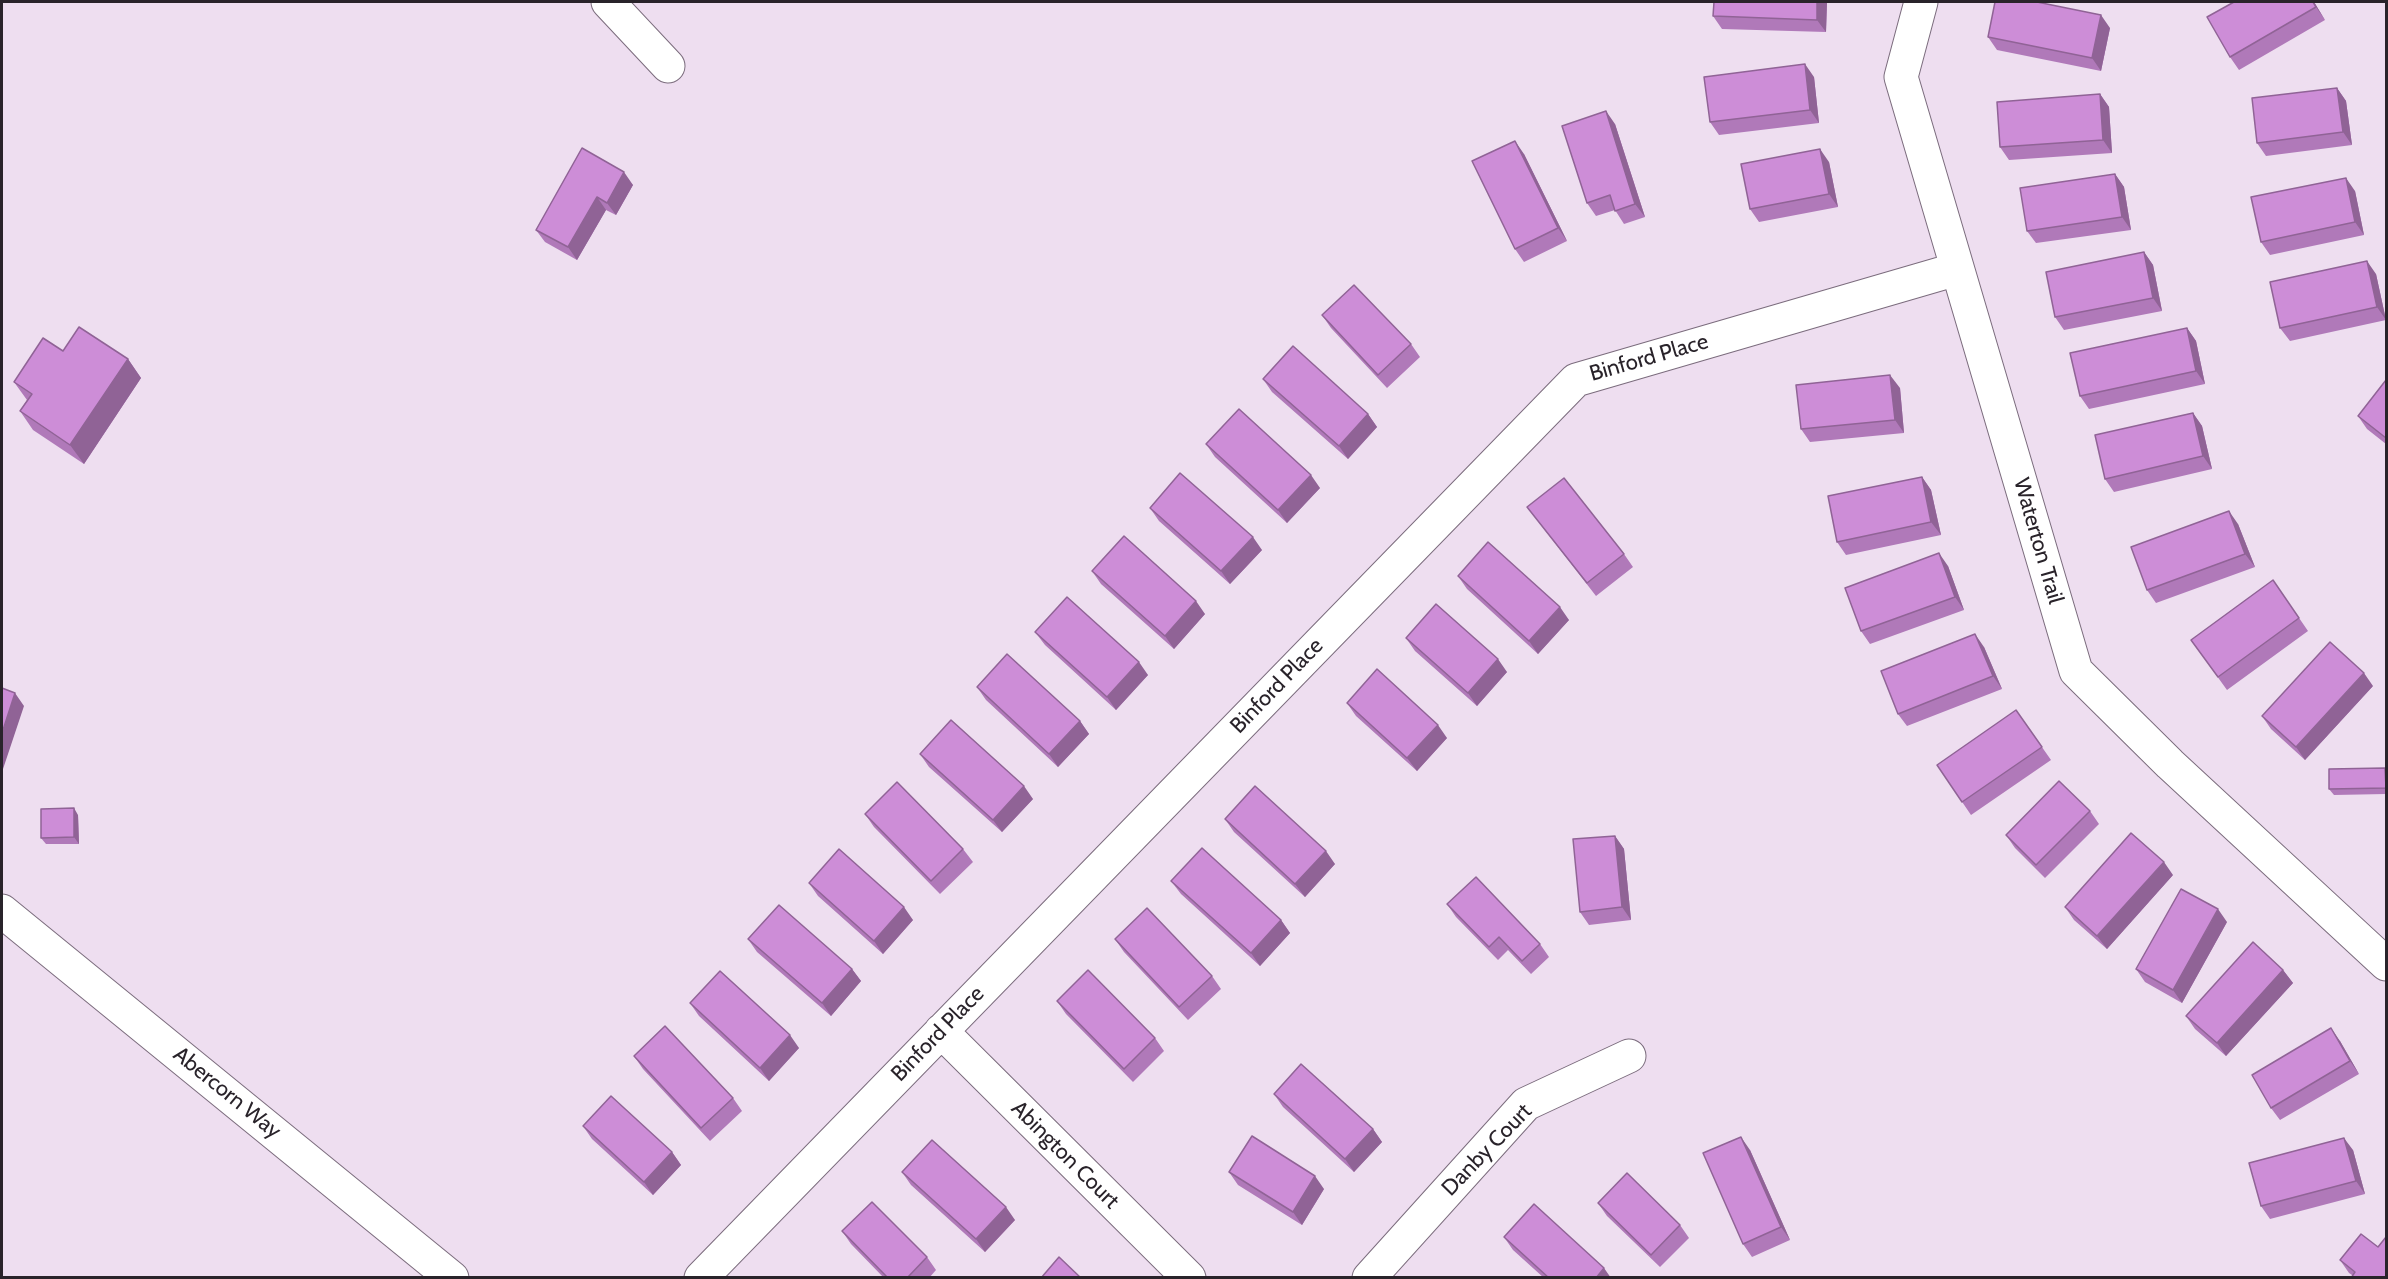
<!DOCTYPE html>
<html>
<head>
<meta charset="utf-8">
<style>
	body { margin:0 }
	#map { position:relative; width:2388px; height:1279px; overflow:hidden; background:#eedef0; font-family:Cabin,sans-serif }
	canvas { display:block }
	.frame { position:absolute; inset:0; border:3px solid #29232a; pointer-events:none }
</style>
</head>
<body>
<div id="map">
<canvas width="2388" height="1279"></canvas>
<div class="frame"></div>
</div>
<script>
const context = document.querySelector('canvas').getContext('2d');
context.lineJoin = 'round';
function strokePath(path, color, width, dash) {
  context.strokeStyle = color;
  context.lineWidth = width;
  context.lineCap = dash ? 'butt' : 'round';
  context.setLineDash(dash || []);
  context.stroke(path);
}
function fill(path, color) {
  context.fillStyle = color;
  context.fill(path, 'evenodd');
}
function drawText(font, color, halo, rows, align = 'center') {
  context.font = font + ' Cabin,sans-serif';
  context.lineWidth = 5;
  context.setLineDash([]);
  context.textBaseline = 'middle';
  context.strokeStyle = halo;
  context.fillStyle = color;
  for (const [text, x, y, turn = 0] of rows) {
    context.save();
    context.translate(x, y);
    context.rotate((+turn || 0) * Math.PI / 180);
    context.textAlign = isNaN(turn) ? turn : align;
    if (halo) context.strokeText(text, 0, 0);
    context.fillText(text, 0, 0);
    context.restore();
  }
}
const minor = new Path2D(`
	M608 2 668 66
	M1921 2 1901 77 2076 671 2170 764 2386 964
	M2 911 452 1278
	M941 1031 1189 1278
	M701 1278 1576 380 1957 269
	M1369 1278 1526 1104 1629 1056`);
strokePath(minor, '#7b6c7d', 35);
strokePath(minor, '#fff', 33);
fill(new Path2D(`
	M1714 2H1827L1826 32 1722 29 1713 16Z
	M2234 2H2314L2325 20 2239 70 2230 57Z
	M2110 28 2101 71 1997 50 1988 37Z
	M1814 77 1819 123 1719 135 1710 122Z
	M2337 88 2346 101 2352 145 2266 156 2257 143Z
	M2100 94 2109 107 2112 153 2009 160 2000 147Z
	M1615 124 1645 217 1624 224 1615 210 1596 216 1587 203Z
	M582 148 633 185 616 215 606 210 577 260 545 242 536 230Z
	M1524 154 1567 241 1524 262 1515 249Z
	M1829 162 1838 207 1759 222 1750 209Z
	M2115 174 2124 187 2131 230 2036 243 2027 231Z
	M2355 191 2364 235 2270 255 2261 242Z
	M2144 252 2153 265 2162 311 2064 330 2055 317Z
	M2376 274 2386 320 2290 341 2280 328Z
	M1322 315 1411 344 1420 357 1387 388 1331 328Z
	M2187 328 2196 341 2205 384 2089 409 2080 396Z
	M63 351 128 359 141 378 84 464 33 430 20 411 27 400 14 382Z
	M1263 379 1368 414 1377 427 1348 459 1272 392Z
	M2386 380V444L2367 429 2358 416Z
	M1900 388 1904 433 1810 442 1801 429Z
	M2193 413 2202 426 2212 469 2114 492 2105 479Z
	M1206 444 1320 488 1287 523 1215 457Z
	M1922 477 1931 490 1941 535 1846 555 1837 542Z
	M1527 507 1624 554 1633 567 1596 596Z
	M1150 508 1262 550 1230 584 1159 521Z
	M2238 524 2255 567 2156 603 2147 590Z
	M1948 566 1964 610 1870 644 1861 631Z
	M1092 571 1205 614 1174 649 1101 584Z
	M1458 576 1569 620 1538 654 1467 589Z
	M2273 580 2308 631 2227 690 2191 640Z
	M1035 632 1148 675 1116 710 1045 645Z
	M1406 638 1507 672 1477 706 1415 651Z
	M1984 647 2002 689 1907 726 1898 714Z
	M2373 686 2305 760 2271 729 2262 716Z
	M977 687 1080 721 1089 734 1058 767 986 700Z
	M1347 703 1447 738 1417 771 1356 716Z
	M2016 710 2051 760 1971 815 1937 765Z
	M920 754 1033 799 1002 832 929 767Z
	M2385 768 2386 770V794L2334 795 2329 789Z
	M2090 811 2099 824 2045 878 2015 848 2006 835Z
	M865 814 963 849 973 862 940 894 874 827Z
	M78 815 79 844H46L41 838Z
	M1225 819 1335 864 1305 897 1234 832Z
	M1615 836 1624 849 1631 920 1589 925 1580 912Z
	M2173 875 2107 949 2074 920 2065 907Z
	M1171 881 1281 920 1290 933 1260 966 1181 894Z
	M809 883 913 920 883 954 818 896Z
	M1447 904 1540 944 1549 957 1531 974 1508 950 1498 960 1456 917Z
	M2227 922 2182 1003 2145 982 2136 969Z
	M748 939 852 969 861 981 831 1016 757 952Z
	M1115 939 1212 976 1221 989 1188 1020 1124 952Z
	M2283 970 2293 983 2226 1056 2195 1029 2186 1016Z
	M1057 1001 1155 1038 1164 1051 1133 1082 1066 1014Z
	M690 1003 799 1048 769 1081 699 1016Z
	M2340 1041 2359 1074 2280 1120 2271 1108Z
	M634 1056 733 1098 742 1111 710 1141 643 1069Z
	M1274 1094 1373 1129 1382 1142 1354 1172 1283 1107Z
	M583 1126 672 1152 681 1165 653 1195 592 1139Z
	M1750 1150 1790 1240 1752 1257 1743 1244Z
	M2353 1150 2365 1194 2270 1219 2261 1206Z
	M902 1172 1015 1220 985 1252 911 1185Z
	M1229 1172 1324 1189 1302 1225 1238 1185Z
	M1598 1203 1680 1225 1689 1238 1660 1267 1607 1216Z
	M842 1231 927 1257 936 1270 929 1278H884L851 1244Z
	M1504 1237 1611 1278H1544L1513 1250Z
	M2378 1247 2386 1278 2352 1275 2349 1273 2340 1260Z`), '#b079b9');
fill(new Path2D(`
	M1817 2H1827L1826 32 1817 20Z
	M2313 2H2314L2325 20 2316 7Z
	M2101 15 2110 28 2101 71 2092 58Z
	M1805 64 1814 77 1819 123 1810 110Z
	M2337 88 2346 101 2352 145 2343 132Z
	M2100 94 2109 107 2112 153 2103 140Z
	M1606 111 1615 124 1645 217 1635 204Z
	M1515 141 1524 154 1567 241 1558 228Z
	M1820 149 1829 162 1838 207 1829 194Z
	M624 172 633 185 616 215 607 203Z
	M2115 174 2124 187 2131 230 2122 217Z
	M2346 178 2355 191 2364 235 2355 222Z
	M597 197 606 210 577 260 568 247Z
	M2144 252 2153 265 2162 311 2153 298Z
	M2367 261 2376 274 2386 320 2377 307Z
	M2187 328 2196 341 2205 384 2196 371Z
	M128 359 141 378 84 464 70 445Z
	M1890 375 1900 388 1904 433 1895 420Z
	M2193 413 2202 426 2212 469 2203 456Z
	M1368 414 1377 427 1348 459 1339 446Z
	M1311 475 1320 488 1287 523 1278 510Z
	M1922 477 1931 490 1941 535 1931 522Z
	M2229 511 2238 524 2255 567 2245 554Z
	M1253 537 1262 550 1230 584 1221 571Z
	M1939 553 1948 566 1964 610 1955 597Z
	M1196 601 1205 614 1174 649 1165 636Z
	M1560 607 1569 620 1538 654 1529 641Z
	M1975 634 1984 647 2002 689 1993 676Z
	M1498 659 1507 672 1477 706 1468 693Z
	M1139 662 1148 675 1116 710 1107 697Z
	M2364 673 2373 686 2305 760 2296 747Z
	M15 693 24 706 2 772V733Z
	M1080 721 1089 734 1058 767 1049 754Z
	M1438 725 1447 738 1417 771 1407 758Z
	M1024 786 1033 799 1002 832 993 820Z
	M74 808 78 815 79 844 74 837Z
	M1615 836 1624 849 1631 920 1622 907Z
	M1326 851 1335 864 1305 897 1295 884Z
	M2164 862 2173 875 2107 949 2097 936Z
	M904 907 913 920 883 954 874 941Z
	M2218 909 2227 922 2182 1003 2173 990Z
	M1281 920 1290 933 1260 966 1251 953Z
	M852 969 861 981 831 1016 822 1003Z
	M2283 970 2293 983 2226 1056 2217 1043Z
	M2331 1028 2340 1041 2359 1074 2350 1061Z
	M790 1035 799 1048 769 1081 760 1068Z
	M1373 1129 1382 1142 1354 1172 1345 1159Z
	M1741 1137 1750 1150 1790 1240 1781 1227Z
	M2344 1138 2353 1150 2365 1194 2356 1181Z
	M672 1152 681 1165 653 1195 644 1182Z
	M1315 1176 1324 1189 1302 1225 1293 1212Z
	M1006 1207 1015 1220 985 1252 976 1239Z
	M1604 1268 1611 1278H1596Z`), '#906396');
const building = new Path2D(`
	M1714 2H1817V20L1713 16Z
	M1995 2H2037L2101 15 2092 58 1988 37Z
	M2234 2H2313L2316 7 2230 57 2207 17Z
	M1805 64 1810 110 1710 122 1704 77Z
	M2337 88 2343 132 2257 143 2252 98Z
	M2100 94 2103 140 2000 147 1997 102Z
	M1606 111 1635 204 1615 211 1610 195 1587 203 1562 126Z
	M1515 141 1558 228 1515 249 1472 161Z
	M582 148 624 172 607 203 597 197 568 247 536 230Z
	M1820 149 1829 194 1750 209 1741 164Z
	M2115 174 2122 217 2027 231 2020 188Z
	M2346 178 2355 222 2261 242 2251 197Z
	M2144 252 2153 298 2055 317 2046 272Z
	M2367 261 2377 307 2280 328 2270 282Z
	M1354 285 1411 344 1378 375 1322 315Z
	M79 327 128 359 70 445 20 411 32 394 14 382 43 338 63 351Z
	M2187 328 2196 371 2080 396 2070 353Z
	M1293 346 1368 414 1339 446 1263 379Z
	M1890 375 1895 420 1801 429 1796 385Z
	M2386 380V438L2358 416Z
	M1239 409 1311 475 1278 510 1206 444Z
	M2193 413 2203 456 2105 479 2095 435Z
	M1180 473 1253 537 1221 571 1150 508Z
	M1922 477 1931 522 1837 542 1828 496Z
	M1564 478 1624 554 1587 583 1527 507Z
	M2229 511 2245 554 2147 590 2131 547Z
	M1124 536 1196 601 1165 636 1092 571Z
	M1488 542 1560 607 1529 641 1458 576Z
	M1939 553 1955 597 1861 631 1845 588Z
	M2273 580 2299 618 2218 677 2191 640Z
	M1067 597 1139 662 1107 697 1035 632Z
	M1436 604 1498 659 1468 693 1406 638Z
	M1975 634 1993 676 1898 714 1881 671Z
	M2330 642 2364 673 2296 747 2262 716Z
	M1007 654 1080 721 1049 754 977 687Z
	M1377 669 1438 725 1407 758 1347 703Z
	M2 688 15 693 2 733Z
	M2016 710 2042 747 1962 802 1937 765Z
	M951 720 1024 786 993 820 920 754Z
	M2385 768 2386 788 2329 789V769Z
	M2059 781 2090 811 2036 865 2006 835Z
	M897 782 963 849 931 881 865 814Z
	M1255 786 1326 851 1295 884 1225 819Z
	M74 808V837L41 838V809Z
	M2131 833 2164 862 2097 936 2065 907Z
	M1615 836 1622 907 1580 912 1573 839Z
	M1202 848 1281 920 1251 953 1171 881Z
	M839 849 904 907 874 941 809 883Z
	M1476 877 1540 944 1522 961 1499 937 1489 947 1447 904Z
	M2181 889 2218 909 2173 990 2136 969Z
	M779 905 852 969 822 1003 748 939Z
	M1147 908 1212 976 1179 1007 1115 939Z
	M2253 942 2283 970 2217 1043 2186 1016Z
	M1088 970 1155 1038 1124 1069 1057 1001Z
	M720 971 790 1035 760 1068 690 1003Z
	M665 1026 733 1098 701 1128 634 1056Z
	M2331 1028 2350 1061 2271 1108 2252 1075Z
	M1301 1064 1373 1129 1345 1159 1274 1094Z
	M611 1096 672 1152 644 1182 583 1126Z
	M1252 1136 1315 1176 1293 1212 1229 1172Z
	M1741 1137 1781 1227 1743 1244 1703 1153Z
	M2344 1138 2356 1181 2261 1206 2249 1163Z
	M932 1140 1006 1207 976 1239 902 1172Z
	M1627 1173 1680 1225 1651 1255 1598 1203Z
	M872 1202 927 1257 907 1278H888L842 1231Z
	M1534 1204 1604 1268 1596 1278H1549L1504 1237Z
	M2361 1234 2378 1247 2386 1237V1278H2351L2355 1272 2340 1260Z
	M1059 1257 1081 1278H1041Z`);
fill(building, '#cd8dd7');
strokePath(building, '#906396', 1.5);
drawText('22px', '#29232a', '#fff', [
	["Binford Place",1649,358,-16],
	["Waterton Trail",2038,541,74],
	["Binford Place",1277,686,-46],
	["Binford Place",938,1034,-46],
	["Abercorn Way",227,1093,39],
	["Danby Court",1487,1150,-46],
	["Abington Court",1065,1155,45]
]);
</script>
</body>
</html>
